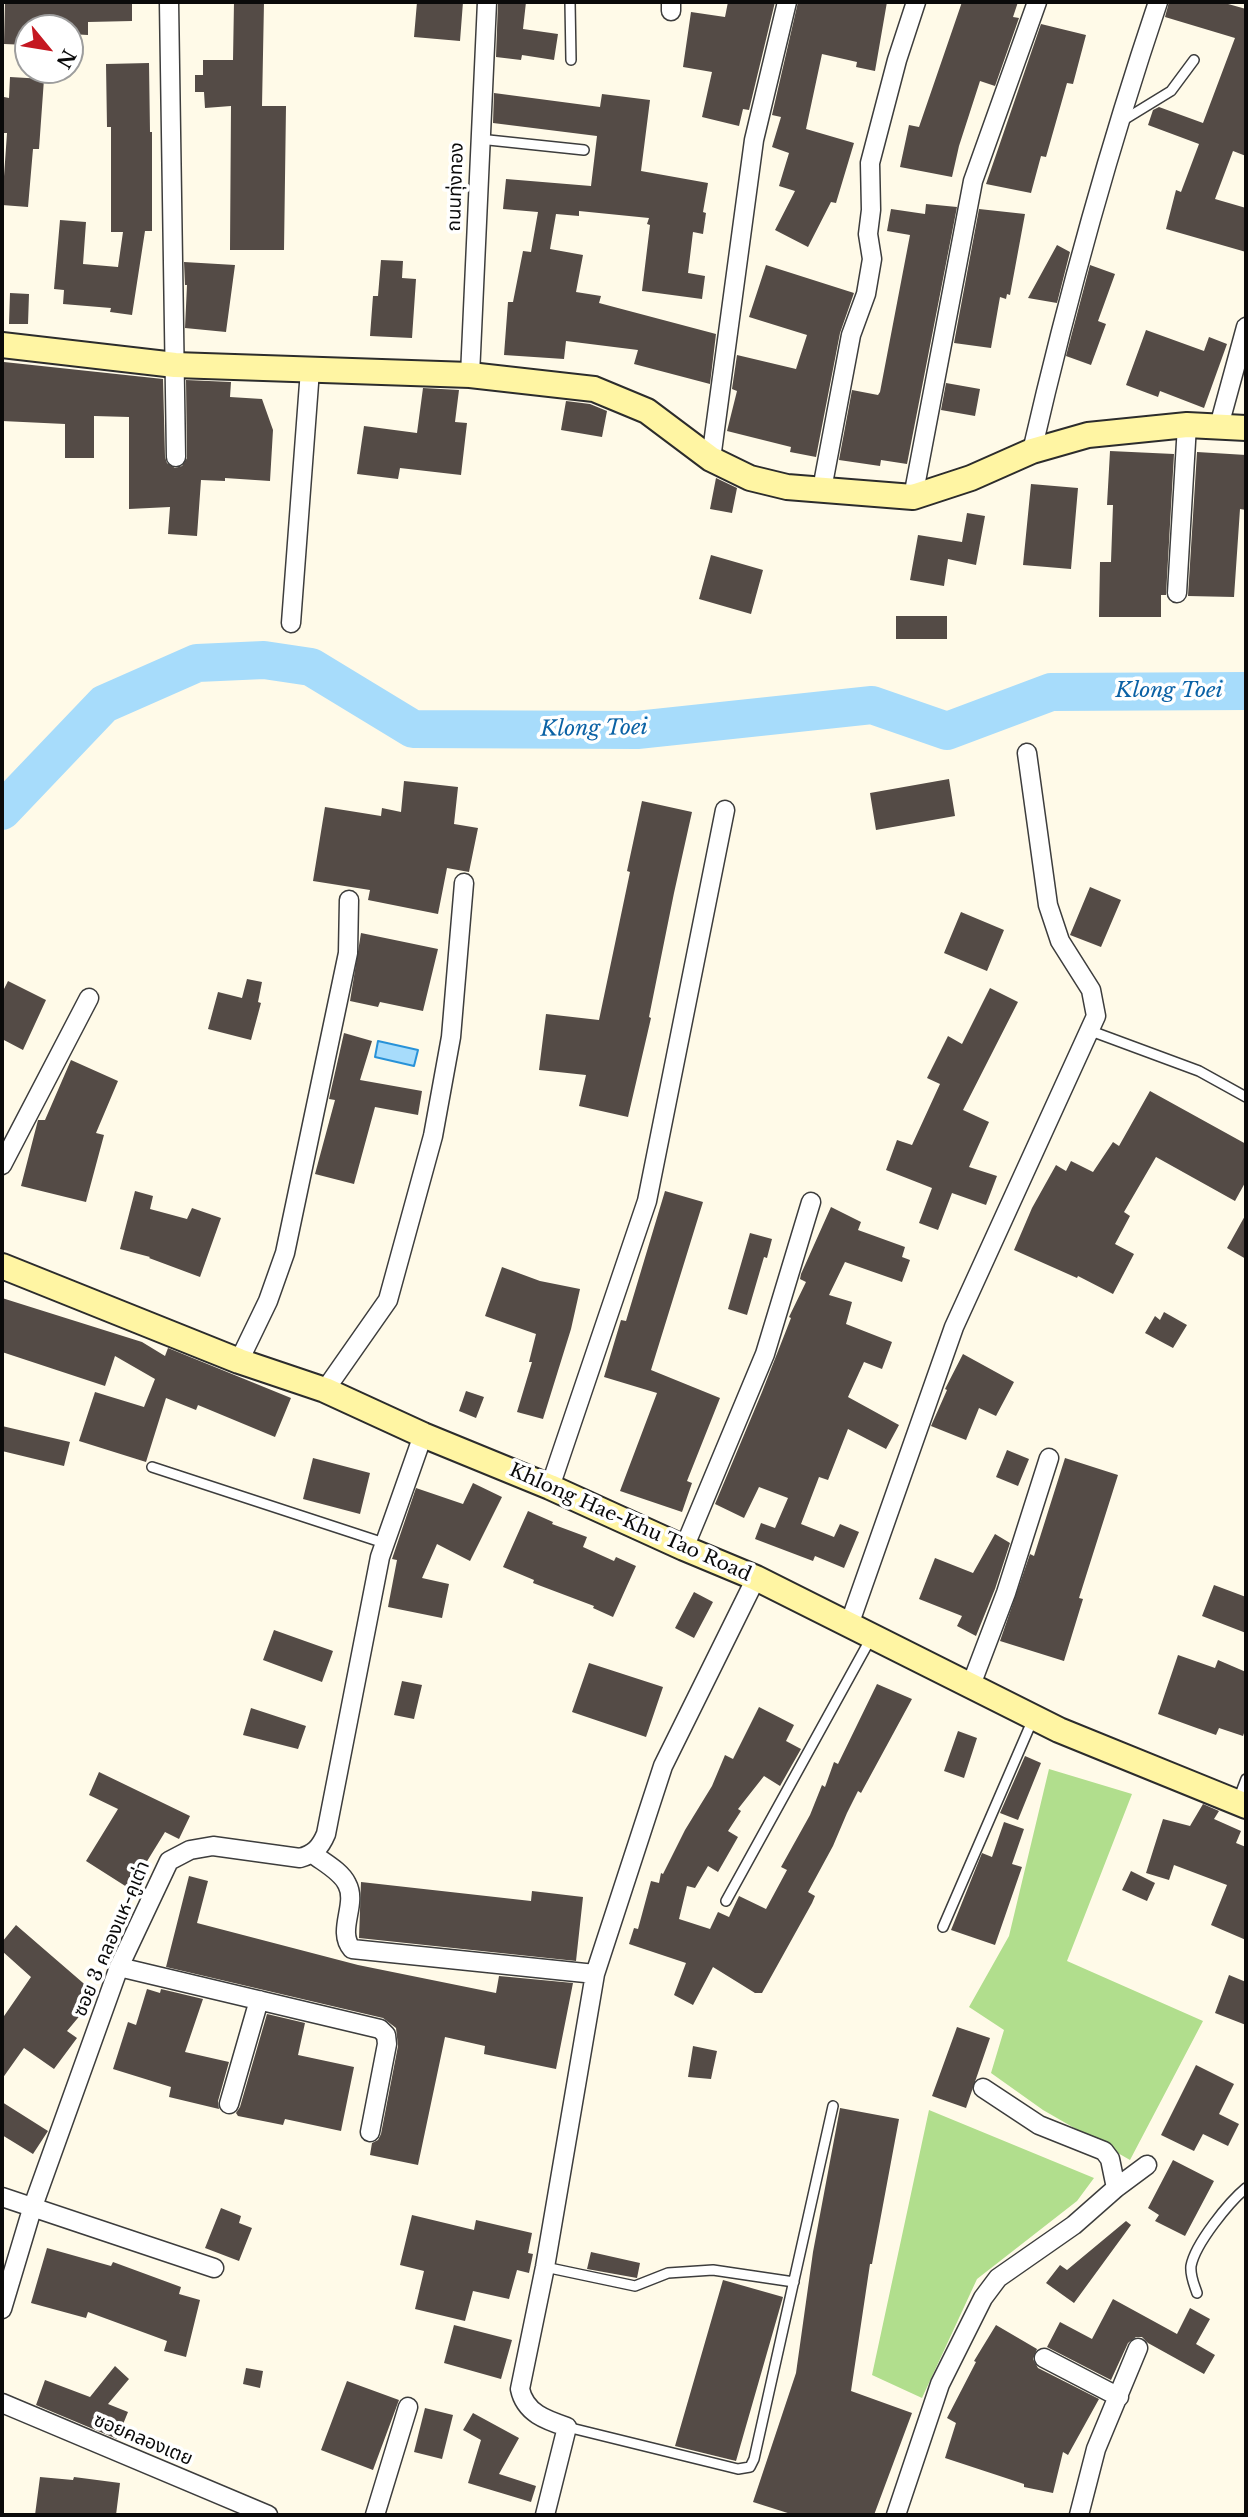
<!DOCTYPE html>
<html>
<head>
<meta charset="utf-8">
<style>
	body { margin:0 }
	#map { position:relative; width:1248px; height:2517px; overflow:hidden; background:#fffae8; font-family:"Libre Baskerville",serif }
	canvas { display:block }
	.frame { position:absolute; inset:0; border:4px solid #0a0a0a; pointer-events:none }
	.north { position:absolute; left:14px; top:14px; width:70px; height:70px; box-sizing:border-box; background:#fff; border:2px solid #9d9d9d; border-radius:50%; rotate:120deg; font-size:19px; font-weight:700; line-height:28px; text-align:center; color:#0a0a0a }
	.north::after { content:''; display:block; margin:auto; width:24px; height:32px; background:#c51821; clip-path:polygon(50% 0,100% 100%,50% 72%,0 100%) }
</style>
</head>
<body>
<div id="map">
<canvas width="1248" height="2517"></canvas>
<div class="frame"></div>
<div class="north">N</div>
</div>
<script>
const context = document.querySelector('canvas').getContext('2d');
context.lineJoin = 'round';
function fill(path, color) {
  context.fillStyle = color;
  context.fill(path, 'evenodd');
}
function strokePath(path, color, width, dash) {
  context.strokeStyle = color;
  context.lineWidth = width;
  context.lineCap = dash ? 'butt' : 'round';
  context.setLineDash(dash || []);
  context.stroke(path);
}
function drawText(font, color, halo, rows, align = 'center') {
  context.font = font + ' "Libre Baskerville","Noto Sans Thai",serif';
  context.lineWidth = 7;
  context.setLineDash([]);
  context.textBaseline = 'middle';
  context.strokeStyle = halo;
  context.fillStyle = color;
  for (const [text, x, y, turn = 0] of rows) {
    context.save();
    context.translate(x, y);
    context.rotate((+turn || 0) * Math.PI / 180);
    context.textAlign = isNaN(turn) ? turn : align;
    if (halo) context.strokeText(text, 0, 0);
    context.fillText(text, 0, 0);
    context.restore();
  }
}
fill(new Path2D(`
	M1049 1769 1132 1794 1067 1961 1203 2021 1130 2160 1043 2110 991 2073 1004 2030 969 2007 1009 1936Z
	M929 2110 1094 2178 1077 2201 977 2279 922 2398 872 2375Z`), '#b1de8d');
const water = new Path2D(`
	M378 1041 418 1050 414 1066 375 1057Z`);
fill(water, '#a7dcfb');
strokePath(water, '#2892d8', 2);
strokePath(new Path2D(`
	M2 811 104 704 197 663 264 660 311 667 413 729 637 730 872 705 947 731 1051 692 1246 691`), '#a7dcfb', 38);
fill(new Path2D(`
	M5 2H132V21L88 22V35L70 34V28H28V45L4 44Z
	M234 2H264L262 106H286L284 250H230L231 106 205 108 204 92H195V75H203V60H233Z
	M417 2H463L460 41 414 37Z
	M498 2H526L523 29 558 34 554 60 522 55 521 60 496 57Z
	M728 2H775L749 110 743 109 739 126 702 117 712 72 683 67 691 12 725 17Z
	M798 2H887L875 71 856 67 857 62 822 54 806 129 854 143 836 203 831 202 808 247 775 230 795 191 779 186 789 153 772 147 781 117 772 115Z
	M962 2H1018L1013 17 1019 18 995 86 980 81 959 146 952 177 900 167 909 125 919 127Z
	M1169 2H1221L1246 9V156L1233 151 1215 199 1246 208V252L1166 229 1176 190 1181 192 1199 144 1148 125 1153 110 1159 107 1203 123 1235 38 1165 17Z
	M1041 24 1086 35 1073 84 1067 83 1046 157 1041 156 1031 193 986 184Z
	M149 63 150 132H152V231H145L132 315 110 312 111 308 63 304 64 290 54 289 60 220 86 222 83 264 118 267 123 232H111V127H107L106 64Z
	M10 77 44 79 39 149H33L28 207 2 205 7 133H2V120L4 97 9 98Z
	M494 93 600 107 602 94 650 100 641 171 708 183 703 212 706 213 703 234 693 232 688 273 705 276 702 299 642 291 650 225 647 224 649 218 579 211V216L556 214 550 249 583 255 576 292 601 296 599 303 716 334 710 384 634 364 638 350 566 341 564 359 504 355 508 302H513L523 251 531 252 538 212 503 209 506 179 591 186 597 136 493 123Z
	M926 204 957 207 907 464 881 460 880 466 839 460 852 390 878 395 880 392 910 235 887 231 891 209 925 214Z
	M979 209 1025 214 1010 295 1007 294 1006 299 1000 297 991 348 954 343Z
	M1057 245 1070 252 1057 303 1028 298Z
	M381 260 403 261 402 278 416 279 412 338 370 336 373 296H378Z
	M184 262 235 265 226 332 185 328 187 285H185Z
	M766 265 854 293 840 333 816 457 790 452 791 447 727 431 737 391 732 389 737 355 796 369 807 335 749 317Z
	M1090 265 1115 274 1098 321 1106 324 1091 365 1066 356Z
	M10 293 29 294 28 324H9Z
	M1146 330 1204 351 1209 337 1227 344 1204 408 1160 391 1158 397 1126 385Z
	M4 362 163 379 165 457 167 463 175 468 182 466 187 458 186 380 231 382 230 397 262 399 273 430 270 481 225 478V481L201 480 197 536 168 534 170 507 129 509V417L94 416V458H65V424L2 421Z
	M946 383 980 389 975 416 941 410Z
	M423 388 459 390 455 422 467 423 461 475 400 468 398 479 357 474 364 426 417 433Z
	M566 401 590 404 607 411 602 437 561 430Z
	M1110 451 1174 454 1166 595H1161V617H1099L1100 562H1111L1113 505H1107Z
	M1197 452 1246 455V510L1240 509 1234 597 1188 596Z
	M716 478 737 488 732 513 710 509Z
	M1031 484 1078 488 1071 569 1023 565Z
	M967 513 985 516 976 565 948 559 944 586 910 580 918 535 962 542Z
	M711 555 763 570 751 614 699 599Z
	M896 616H947V639H896Z
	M949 779 955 816 876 830 870 793Z
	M404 781 458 787 454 824 478 828 469 872 447 868 438 914 368 900 370 890 313 881 325 807 381 816 382 808 401 812Z
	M642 801 692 812 674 893 649 1017 651 1018 628 1117 579 1106 586 1075 539 1070 546 1014 599 1020 630 872 627 871Z
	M1090 887 1121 900 1101 947 1070 935Z
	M961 912 1004 930 987 971 944 953Z
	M361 933 438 949 423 1011 380 1002 378 1007 350 1001Z
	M247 979 262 982 258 1002 261 1003 251 1040 208 1029 218 992 242 998Z
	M8 981 46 1000 23 1050 2 1039V993Z
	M990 988 1018 1002 963 1110 989 1122 969 1167 997 1176 986 1205 952 1193 938 1230 919 1223 932 1188 886 1170 897 1140 912 1145 940 1084 927 1078 948 1036 962 1044Z
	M344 1033 372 1041 360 1080 422 1091 418 1115 375 1107 354 1184 315 1174 335 1100 329 1099Z
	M71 1060 118 1081 96 1133 104 1135 86 1202 21 1186 38 1120H45Z
	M1150 1091 1246 1144V1181L1235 1201 1156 1157 1124 1212 1130 1216 1115 1244 1134 1254 1113 1294 1078 1276 1077 1278 1014 1250 1032 1208 1056 1165 1066 1171 1071 1161 1093 1172 1113 1142 1119 1146Z
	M135 1191 153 1196 150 1209 187 1219 192 1208 221 1218 200 1277 149 1258 150 1257 120 1249Z
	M665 1191 703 1202 651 1370 720 1398 687 1481 692 1483 682 1512 620 1491 657 1393 604 1377 621 1320 626 1321Z
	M831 1207 861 1222 858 1230 905 1247 902 1257 910 1260 902 1282 845 1262 829 1295 852 1302 846 1324 892 1342 882 1369 864 1362 848 1397 899 1425 886 1449 848 1429 828 1480 819 1477 801 1524 834 1537 840 1524 859 1532 844 1568 815 1556 813 1561 755 1539 761 1523 775 1528 788 1498 759 1487 744 1518 715 1504 762 1392 791 1318 789 1317 806 1282 800 1279 801 1274Z
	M1246 1214V1259L1227 1248Z
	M750 1233 772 1239 767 1258 764 1257 747 1315 728 1309Z
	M502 1267 540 1281 580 1289 571 1329 543 1419 517 1412 532 1362H529L536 1334 485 1316Z
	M2 1298 142 1342 165 1356 168 1348 291 1398 275 1437 198 1405 196 1410 166 1398 146 1462 79 1441 95 1392 144 1407 155 1379 115 1356 105 1386 2 1352Z
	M1164 1312 1187 1325 1173 1348 1145 1333 1155 1316 1160 1320Z
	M963 1354 1014 1382 996 1416 979 1408 966 1440 931 1426 947 1390 945 1389Z
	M466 1391 484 1397 476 1418 459 1411Z
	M2 1426 70 1442 64 1466 2 1451Z
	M1007 1450 1029 1459 1018 1486 996 1477Z
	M313 1458 370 1473 360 1514 303 1499Z
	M1065 1458 1118 1475 1079 1598 1083 1599 1064 1661 1000 1641 1030 1554 1034 1556Z
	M473 1483 502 1497 470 1561 437 1544 422 1578 449 1584 442 1618 388 1607 397 1560 392 1559 416 1488 463 1504Z
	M528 1511 553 1522 552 1524 587 1537 583 1547 614 1561 616 1557 636 1566 613 1617 593 1608 594 1606 533 1583 534 1580 503 1567Z
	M995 1534 1010 1543 995 1589 976 1636 957 1626 962 1616 919 1599 935 1558 973 1573Z
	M1214 1585 1246 1597V1633L1202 1616Z
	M694 1592 713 1602 694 1638 675 1628Z
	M274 1630 333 1651 322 1682 263 1660Z
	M1178 1655 1215 1668 1218 1660 1246 1672V1727L1243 1736 1219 1728 1216 1735 1158 1714Z
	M589 1663 663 1687 646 1737 572 1712Z
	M402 1681 422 1685 414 1719 394 1715Z
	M877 1684 912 1699 861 1793 858 1791 847 1813 833 1846 808 1892 815 1896 812 1903 762 1993H755L713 1967 693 2005 674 1995 686 1963 629 1944 634 1928 638 1929 651 1881 659 1883 661 1873 663 1874 685 1830 712 1786 725 1755 733 1759 759 1707 794 1725 786 1741 801 1749 780 1786 764 1776 738 1809 741 1811 728 1831 738 1837 718 1872 708 1866 695 1888 687 1886 679 1919 710 1929 718 1912 729 1917 739 1896 766 1909 787 1870 781 1867 810 1815 822 1785 825 1787 834 1762 838 1764Z
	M251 1708 306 1726 298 1749 243 1735Z
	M958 1731 977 1738 964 1778 944 1771Z
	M1025 1756 1041 1763 1018 1820 1000 1813Z
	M99 1772 190 1816 179 1839 165 1832 130 1889 86 1861 118 1809 89 1795Z
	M1203 1804 1219 1811 1214 1819 1241 1831 1236 1843 1246 1847V1940L1211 1925 1227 1885 1174 1865 1169 1880 1146 1873 1163 1819 1190 1826Z
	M1004 1822 1024 1829 1012 1864 1022 1867 995 1945 951 1930 982 1853 992 1857Z
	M1131 1871 1155 1883 1147 1901 1122 1890Z
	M189 1876 208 1881 197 1923 358 1965 496 1993 499 1976 573 1983 556 2069 484 2054 485 2046 445 2037 418 2165 370 2155 372 2143 378 2140 381 2134 398 2046 396 2028 383 2018 166 1967Z
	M361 1882 531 1901 532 1891 583 1897 576 1961 359 1938Z
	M16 1925 97 1995 67 2031 77 2038 54 2069 24 2048 2 2079V2019L31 1977 2 1951V1942Z
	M1229 1975 1246 1982V2025L1215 2013Z
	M147 1989 160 1993 161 1989 203 1999 185 2052 229 2062 218 2101 219 2109 169 2097 171 2087 113 2069 128 2022 136 2025Z
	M267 2014 305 2023 298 2055 354 2067 341 2131 285 2119 283 2125 238 2116 236 2113 240 2107Z
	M957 2027 990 2038 966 2108 932 2096Z
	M693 2046 717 2051 711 2079 688 2077Z
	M1196 2065 1234 2084 1219 2114 1239 2124 1228 2146 1203 2134 1194 2151 1161 2135Z
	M2 2102 48 2131 33 2154 2 2135Z
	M840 2108 899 2119 872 2264H870L851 2391 912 2413 874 2515H794L753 2502 796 2373 813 2252Z
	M1173 2160 1214 2181 1185 2236 1155 2221 1159 2215 1148 2208Z
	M221 2208 241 2216 239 2223 252 2228 239 2261 205 2248Z
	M412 2215 474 2230 476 2220 532 2233 528 2253 533 2254 529 2273 517 2270 509 2299 473 2291 465 2321 415 2309 424 2271 400 2265Z
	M1126 2221 1131 2225 1074 2303 1046 2283 1060 2265 1067 2270Z
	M47 2248 111 2266 113 2262 181 2287 179 2294 200 2300 186 2357 164 2351 167 2341 88 2312 86 2318 31 2303Z
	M591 2252 640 2263 637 2278 587 2269Z
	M723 2280 783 2297 736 2461 675 2446Z
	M1113 2299 1177 2334 1190 2308 1210 2319 1196 2344 1215 2355 1204 2374 1148 2343 1142 2337H1136L1128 2343 1111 2380 1047 2347 1060 2322 1092 2339Z
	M454 2325 512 2340 501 2379 444 2363Z
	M996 2325 1037 2349 1033 2359 1038 2368 1099 2399 1068 2455 1063 2452 1053 2493 1024 2487V2484L945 2458 956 2423 947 2418 976 2362 974 2361Z
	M115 2366 129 2379 108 2404 128 2412 117 2439 36 2405 45 2380 90 2397Z
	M246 2368 263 2371 260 2388 243 2384Z
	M347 2381 399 2400 373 2470 321 2450Z
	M425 2408 453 2415 442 2459 414 2452Z
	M473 2413 519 2438 499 2474 536 2486 531 2502 468 2483 481 2440 463 2430Z
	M40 2477 73 2480 74 2477 120 2483 116 2515H35Z`), '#544b46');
const lane = new Path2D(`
	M570 2 571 60
	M1122 121 1171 91 1194 60
	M479 139 584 150
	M1091 1031 1199 1071 1246 1097
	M152 1467 384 1543
	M1238 1800 1246 1779
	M726 1901 871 1638
	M943 1927 1033 1719
	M545 2267 635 2286 668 2273 713 2270 794 2282
	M1197 2293C1194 2284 1190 2276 1191 2266 1195 2244 1229 2202 1246 2188
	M567 2427 738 2469 750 2467 754 2459 833 2106`);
const street = new Path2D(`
	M169 2 176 457
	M671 11V2
	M470 375 487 2
	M1219 426 1246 327
	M1032 451C1067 299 1108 150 1158 2
	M711 459 754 140 787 2
	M822 489 851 335 866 294 872 259 868 234 871 210 870 163 897 60 916 2
	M913 497 973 181 1037 2
	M1177 593 1187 425
	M291 623 310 370
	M2 1165 89 998
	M239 1361 268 1301 285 1253 348 953 349 900
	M325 1390 388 1300 433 1136 451 1037 464 883
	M550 1487 647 1201 725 810
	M684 1548 765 1354 811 1202
	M849 1625 954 1327 1096 1016 1091 990 1060 941 1048 905 1027 753
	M971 1685 1006 1593 1049 1458
	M313 1854C323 1862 341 1871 347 1884 358 1904 336 1931 352 1949L595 1974
	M119 1967 380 2029 386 2035 387 2044 370 2132
	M983 2088 1039 2125 1104 2151 1110 2159 1116 2188
	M229 2104 259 2000
	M2 2197 214 2268
	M2 2309 32 2209 119 1967 169 1861 190 1850 213 1846 300 1858C314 1854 320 1848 326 1834L380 1557 423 1435
	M1044 2358 1119 2397
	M2 2403 268 2515
	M375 2515 408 2407
	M545 2515 567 2427C546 2420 525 2413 520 2389L545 2267 595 1974 663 1766 756 1578
	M896 2515 940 2384 983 2298 998 2278 1074 2225 1116 2188 1147 2165
	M1079 2515 1096 2449 1138 2348`);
const secondary = new Path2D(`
	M2 345 175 365 470 375 594 389 647 411 711 459 750 478 787 487 913 497 971 478 1032 451 1088 435 1187 425 1246 428
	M2 1266 239 1361 325 1390 423 1435 550 1487 684 1548 756 1578 1059 1730 1246 1806`);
strokePath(lane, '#3d3d3d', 12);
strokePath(street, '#3d3d3d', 21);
strokePath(secondary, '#2c2c2c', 28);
strokePath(lane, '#fff', 9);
strokePath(street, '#fff', 18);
strokePath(secondary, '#fff5a3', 24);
drawText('19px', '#0a0a0a', '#fff', [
	["ถนนทุ่งทอง",456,187,-88],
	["Khlong Hae-Khu Tao Road",630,1523,24],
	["ซอย 3 คลองแห-คูเต่า",112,1939,-67],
	["ซอยคลองเตย",143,2440,23]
]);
drawText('italic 21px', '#0b62a5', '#fff', [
	["Klong Toei",1169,691],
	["Klong Toei",594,729,-1]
]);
</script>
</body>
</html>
